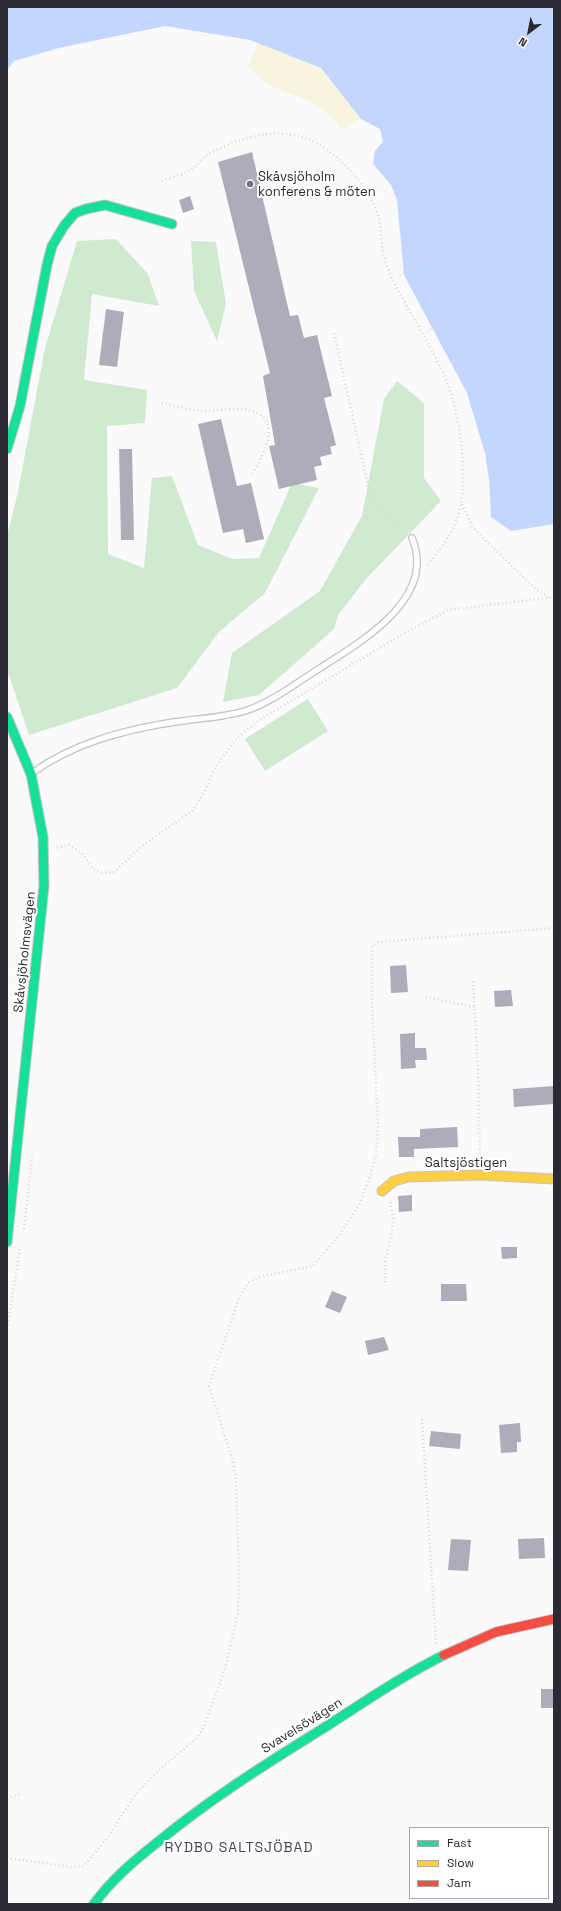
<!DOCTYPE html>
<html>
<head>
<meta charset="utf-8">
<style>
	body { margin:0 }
	#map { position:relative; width:561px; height:1911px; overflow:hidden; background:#faf9fc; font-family:"Space Grotesk",sans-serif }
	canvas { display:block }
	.frame { position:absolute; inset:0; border:8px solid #2b2932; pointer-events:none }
	.legend { position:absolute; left:409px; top:1827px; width:140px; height:72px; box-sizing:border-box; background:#fff; border:1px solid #aaa9ad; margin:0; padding:5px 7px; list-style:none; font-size:12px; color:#2b2932 }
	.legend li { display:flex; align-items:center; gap:8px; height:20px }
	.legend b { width:20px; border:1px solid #aaa9ad }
	.north { position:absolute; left:509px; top:12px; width:40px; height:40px; -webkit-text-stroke:3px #fff; paint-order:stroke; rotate:212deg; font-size:11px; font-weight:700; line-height:16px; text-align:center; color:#2b2932 }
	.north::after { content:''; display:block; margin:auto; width:14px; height:18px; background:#2b2932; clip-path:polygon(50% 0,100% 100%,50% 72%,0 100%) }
</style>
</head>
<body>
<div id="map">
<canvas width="561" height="1911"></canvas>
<div class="frame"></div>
<ul class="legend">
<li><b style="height:5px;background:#16e098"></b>Fast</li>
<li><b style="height:5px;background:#ffcf43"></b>Slow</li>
<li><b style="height:5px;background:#f24e42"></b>Jam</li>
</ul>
<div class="north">N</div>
</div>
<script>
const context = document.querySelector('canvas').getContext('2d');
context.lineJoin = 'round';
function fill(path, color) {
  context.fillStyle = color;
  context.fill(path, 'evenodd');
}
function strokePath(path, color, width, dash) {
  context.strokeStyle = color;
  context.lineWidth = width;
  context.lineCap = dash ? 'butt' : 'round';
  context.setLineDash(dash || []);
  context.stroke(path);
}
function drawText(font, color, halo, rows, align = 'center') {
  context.font = font + ' "Space Grotesk",sans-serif';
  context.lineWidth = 4;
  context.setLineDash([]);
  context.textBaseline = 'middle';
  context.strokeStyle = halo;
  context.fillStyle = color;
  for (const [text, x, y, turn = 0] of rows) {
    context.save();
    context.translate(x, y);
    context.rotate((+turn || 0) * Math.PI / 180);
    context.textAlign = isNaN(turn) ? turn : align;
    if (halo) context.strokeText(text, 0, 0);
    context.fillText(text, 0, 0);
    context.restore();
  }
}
fill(new Path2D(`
	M116 239 148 274 159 306 92 294 84 380 147 390 145 423 107 426 108 554 144 568 152 478 172 476 198 545 233 559 259 558 292 483 319 488 265 593 219 632 177 688 29 735 7 670V536L18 492 45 348 77 241Z
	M191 241 216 242 226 304 217 341 194 291Z
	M397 381 424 403V478L441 501 366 579 338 615 334 629 259 695 223 702 232 653 320 591 362 516 384 399Z
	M308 699 328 731 265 771 245 739Z`), '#cfeace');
fill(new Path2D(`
	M258 43 321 68 361 119 341 130C319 89 274 102 248 65Z`), '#f9f4e0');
fill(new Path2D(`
	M7 7H554V524L511 531 491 517 489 479 485 453 467 393 404 275 397 200 391 185 373 164 375 151 383 142 380 129 361 119 321 68 250 40 165 26 59 48 14 61 7 70Z`), '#c3d6fe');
fill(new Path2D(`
	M252 152 290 316 298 315 304 338 317 335 332 396 324 398 336 445 330 447 332 454 320 457 322 465 314 467 317 480 279 489 269 446 275 445 263 376 270 373 218 162Z
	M190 196 194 209 183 213 179 200Z
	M106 309 124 312 117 367 99 365Z
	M221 419 237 486 251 483 264 539 246 543 243 529 223 533 198 424Z
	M119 449H132L134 540H121Z
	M406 965 408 992 391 993 390 966Z
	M511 990 513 1006 495 1007 494 991Z
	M415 1033V1048H426L427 1060H415L416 1068 401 1069 400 1034Z
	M554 1086V1104L514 1107 513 1089Z
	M457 1127 458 1147 414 1149V1157H399L398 1137H420V1129Z
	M412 1195V1211L399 1212 398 1196Z
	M501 1247H517V1258L502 1259Z
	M441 1284H466L467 1301H441Z
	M332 1291 347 1297 340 1313 325 1307Z
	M384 1337 389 1350 368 1355 365 1341Z
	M520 1423 521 1442H517V1452L501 1453 499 1425Z
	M431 1431 461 1434 460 1449 429 1446Z
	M544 1538 545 1558 519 1559 518 1539Z
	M451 1539 471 1540 468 1571 448 1570Z
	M541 1689H554V1708H541Z`), '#afabb9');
const lane = new Path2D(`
	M32 773C74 743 123 730 174 722 199 718 224 718 248 710 273 701 295 684 317 670 359 643 438 599 412 538`);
const fast = new Path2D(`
	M7 449 20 406 47 265 52 246 64 226 75 213 86 209 105 205 172 224
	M7 717 31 774 43 837 44 886 7 1242
	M94 1904C112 1879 135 1860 159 1841 209 1800 264 1765 319 1731 360 1705 400 1677 444 1655`);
const slow = new Path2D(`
	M382 1191 394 1181 409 1177 480 1175 554 1179`);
const jam = new Path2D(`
	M444 1655 496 1632 554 1619`);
strokePath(lane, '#c4c3c8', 8);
strokePath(fast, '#c4c3c8', 11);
strokePath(slow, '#c4c3c8', 11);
strokePath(jam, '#c4c3c8', 11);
strokePath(new Path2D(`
	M162 181C171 177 183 175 192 169 197 167 199 161 203 158 231 140 273 126 305 138 334 148 373 189 379 219 382 235 381 252 387 267 403 305 428 338 444 375 461 413 471 486 455 524 448 540 437 553 426 567
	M400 275 445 247
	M427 332 462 307
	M334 333 369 490C377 508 392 518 406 531
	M162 403C175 406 188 410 201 411 219 412 261 400 268 426 272 442 258 462 252 475
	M462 504 472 526 488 543 537 590 548 597
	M57 848 69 845 82 853 93 869 103 873 114 872 141 847 193 810 205 791 215 767 237 738 261 719 410 630 448 610 554 597
	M473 981 478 1067 480 1162
	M426 997 474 1007
	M24 1229 32 1156
	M385 1282V1262L392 1233 393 1219 390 1201
	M7 1329 20 1247
	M422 1419 436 1644
	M7 1799 22 1793
	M7 1858 71 1867 84 1866 108 1837 135 1795 160 1769 197 1738 204 1727 226 1665 238 1613 239 1574 236 1479 233 1461 209 1386 239 1298 249 1282 259 1277 313 1266 337 1238 359 1205 370 1176 376 1155 378 1127 372 1003V946L378 942 554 928`), '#d8d8d8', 2.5, [1, 3]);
strokePath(lane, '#fefeff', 5.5);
strokePath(fast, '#16e098', 9);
strokePath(slow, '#ffcf43', 9);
strokePath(jam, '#f24e42', 9);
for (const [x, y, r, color] of [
	[250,184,4,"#737279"]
]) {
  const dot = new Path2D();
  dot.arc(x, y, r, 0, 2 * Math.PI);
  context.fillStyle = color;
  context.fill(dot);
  strokePath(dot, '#fff', 1.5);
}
drawText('13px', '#2b2932', '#fff', [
	["Skåvsjöholm",258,177],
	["konferens & möten",258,192]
], 'left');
drawText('13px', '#2b2932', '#fff', [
	["Skåvsjöholmsvägen",25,952,-84],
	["Saltsjöstigen",466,1163],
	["Svavelsövägen",302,1726,-32]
]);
context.letterSpacing = '1px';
drawText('14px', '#454255', '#fff', [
	["RYDBO SALTSJÖBAD",239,1848]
]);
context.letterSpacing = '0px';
</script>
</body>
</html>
